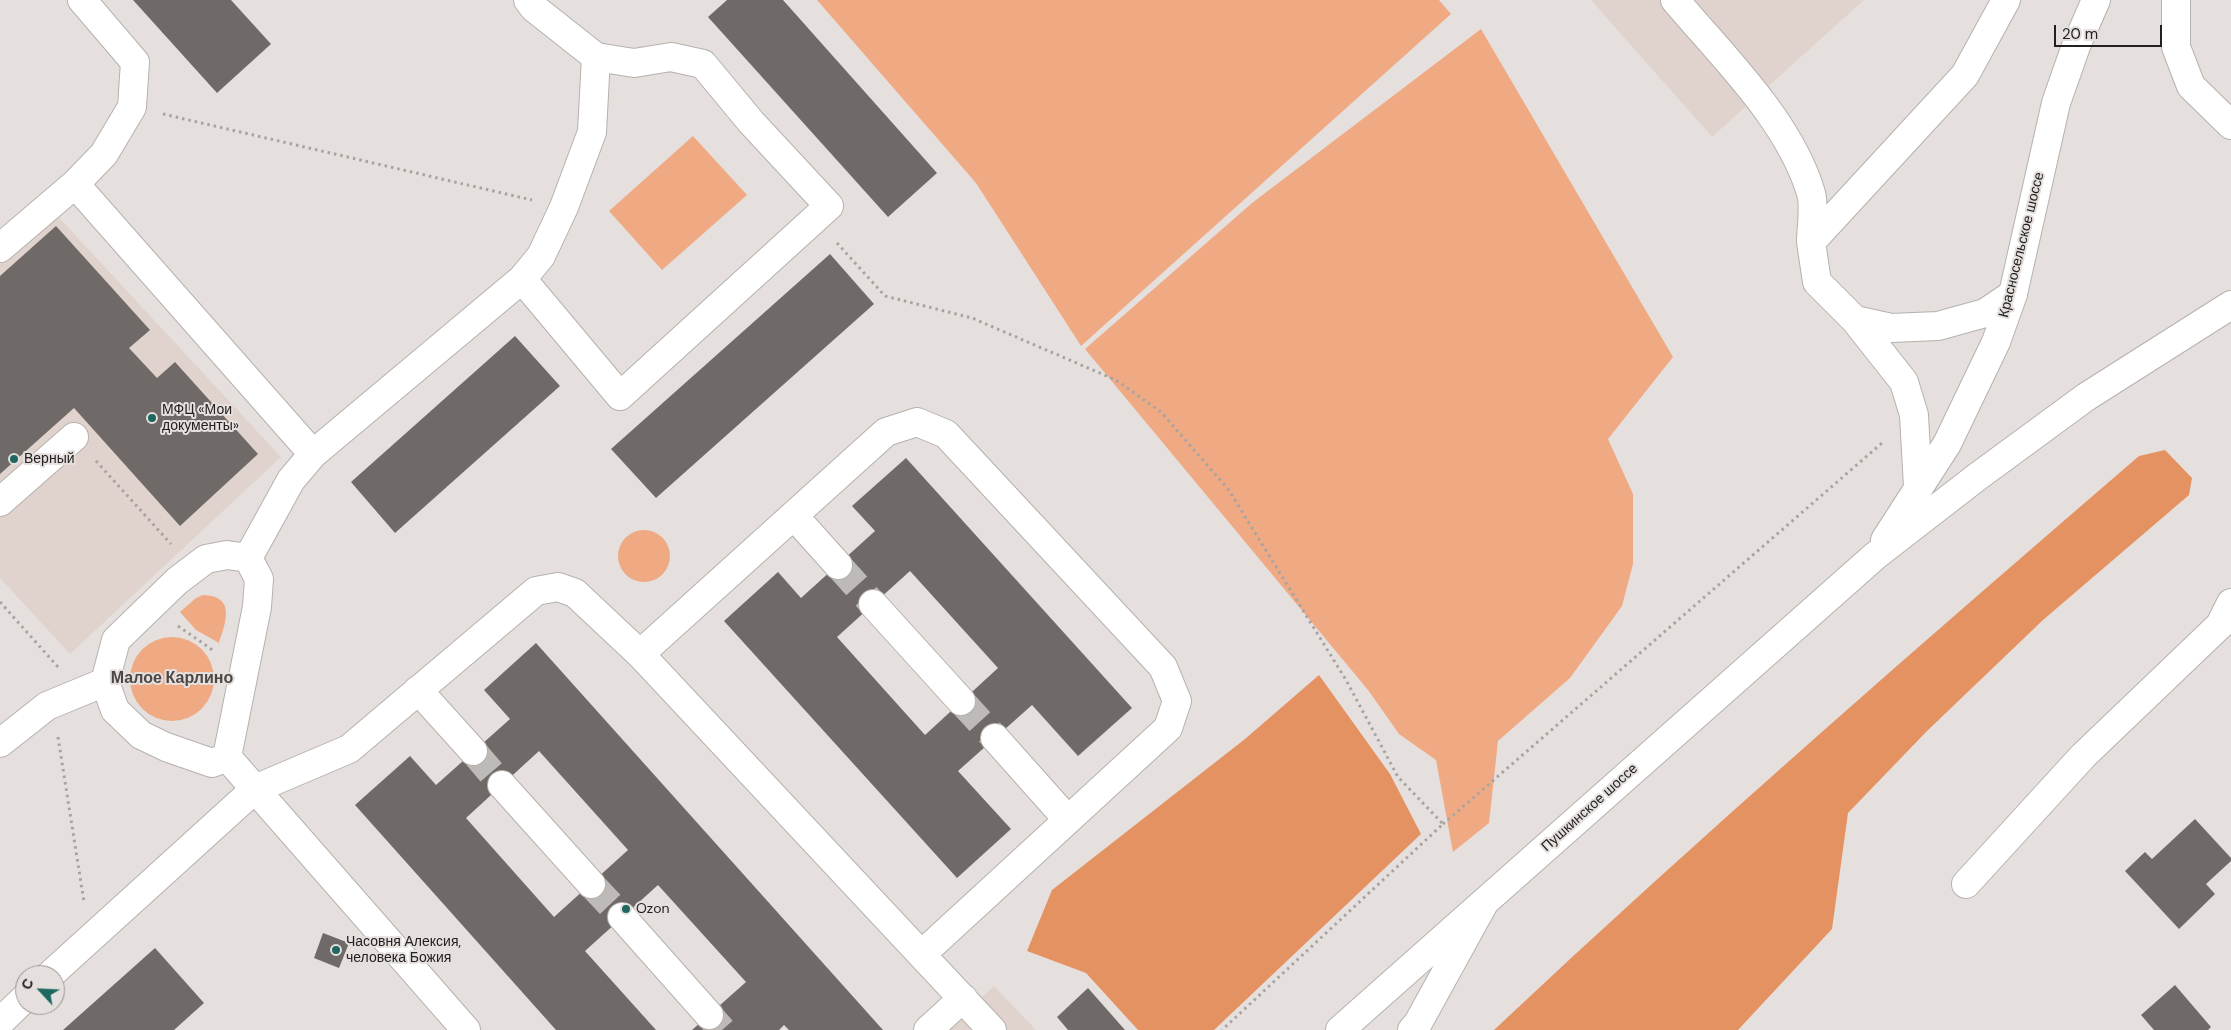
<!DOCTYPE html>
<html>
<head>
<meta charset="utf-8">
<style>
	body { margin:0 }
	#map { position:relative; width:2231px; height:1030px; overflow:hidden; background:#e5e0dd; font-family:"DM Sans",sans-serif }
	canvas { display:block }
	.north { position:absolute; left:15px; top:965px; width:50px; height:50px; box-sizing:border-box; background:#e5e0dd; border:1px solid #979491; border-radius:50%; rotate:295deg; font-size:14px; font-weight:700; line-height:20px; text-align:center; color:#232120 }
	.north::after { content:''; display:block; margin:auto; width:18px; height:22px; background:#1e6860; clip-path:polygon(50% 0,100% 100%,50% 72%,0 100%) }
	.scale { position:absolute; left:2054px; top:25px; width:108px; height:22px; box-sizing:border-box; border:2px solid #232120; border-top:0; padding-left:6px; font-size:15px; line-height:18px; white-space:nowrap; color:#232120; -webkit-text-stroke:4px #e5e0dd; paint-order:stroke }
</style>
</head>
<body>
<div id="map">
<canvas width="2231" height="1030"></canvas>
<div class="north">С</div>
<div class="scale">20 m</div>
</div>
<script>
const context = document.querySelector('canvas').getContext('2d');
context.lineJoin = 'round';
function fill(path, color) {
  context.fillStyle = color;
  context.fill(path, 'evenodd');
}
function strokePath(path, color, width, dash) {
  context.strokeStyle = color;
  context.lineWidth = width;
  context.lineCap = dash ? 'butt' : 'round';
  context.setLineDash(dash || []);
  context.stroke(path);
}
function drawText(font, color, halo, rows, align = 'center') {
  context.font = font + ' "DM Sans",sans-serif';
  context.lineWidth = 4;
  context.setLineDash([]);
  context.textBaseline = 'middle';
  context.strokeStyle = halo;
  context.fillStyle = color;
  for (const [text, x, y, turn = 0] of rows) {
    context.save();
    context.translate(x, y);
    context.rotate((+turn || 0) * Math.PI / 180);
    context.textAlign = isNaN(turn) ? turn : align;
    if (halo) context.strokeText(text, 0, 0);
    context.fillText(text, 0, 0);
    context.restore();
  }
}
fill(new Path2D(`
	M1591 0H1864L1712 137Z
	M51 209 281 457 70 654 0 578V257Z
	M994 986 1036 1030H947Z`), '#e0d3cd');
fill(new Path2D(`
	M817 0H1439L1451 14 1081 346 976 183Z
	M1481 29 1673 357 1608 439 1633 494V564L1622 606 1570 678 1498 741 1489 823 1453 852 1436 760 1399 734 1368 690 1085 349 1252 203Z
	M693 136 747 195 662 270 609 211Z
	M618 556a26 26 0 1 1 52 0a26 26 0 1 1-52 0Z
	M203 595C236 596 226 622 219 643L196 630 180 612 196 598Z
	M130 679a42 42 0 1 1 84 0a42 42 0 1 1-84 0Z`), '#efaa84');
fill(new Path2D(`
	M2165 450 2192 478 2189 495 2043 620 1927 731 1848 813 1832 929 1738 1030H1494C1703 833 1921 644 2139 456Z
	M1319 675 1390 774 1421 834 1214 1030H1138L1086 973 1027 951 1052 890 1245 739Z`), '#e59262');
fill(new Path2D(`
	M133 0H231L271 44 217 93Z
	M727 0H783L937 173 888 217 708 17Z
	M56 226 150 330 129 348 157 378 175 362 258 454 180 526 74 408 0 474V276Z
	M830 254 874 304 656 498 611 449Z
	M515 336 560 386 395 533 351 482Z
	M906 458 1132 708 1078 756 1032 705 958 771 1011 829 957 878 724 621 778 572 801 598 875 531 852 506ZM910 571 998 668 925 735 837 637Z
	M536 643 883 1030H789L784 1025 779 1030H692L746 982 658 885 585 951 656 1030H556L355 805 410 756 436 785 510 719 484 690ZM539 751 628 850 554 917 466 818Z
	M2195 819 2231 858V861L2206 884 2215 894 2179 929 2125 871 2145 852 2152 859Z
	M323 933 349 943 339 968 314 958Z
	M155 948 204 1003 174 1030H63Z
	M2175 985 2211 1027 2208 1030H2154L2141 1015Z
	M1088 988 1125 1030H1068L1057 1017Z`), '#6f6a68');
strokePath(new Path2D(`
	M838 565 873 604
	M961 701 995 738
	M473 751 502 785
	M591 884 622 917
	M709 1015 722 1030`), '#bebab7', 28, [28, 14]);
const minor = new Path2D(`
	M1675 0C1723 57 1789 120 1811 193 1815 207 1811 228 1811 242
	M75 184 104 154 132 107 135 62 82 0
	M0 248 75 184 313 454
	M522 279 620 396 829 206 751 122 703 64 671 57 634 63 596 57 534 8 528 0
	M1855 320 1891 328 1938 326 1985 313 2013 294
	M1918 487 1914 415 1904 382 1855 320 1817 282 1811 242 1965 75 2006 0
	M0 502 74 437
	M794 516 838 565
	M227 555 248 558 259 579 257 607 227 757 212 763 166 747 141 735 115 710 105 682 116 640 177 581 206 559Z
	M248 558 291 480 313 454 522 279 541 256 564 207 592 132 596 57
	M873 604 961 701
	M640 654 886 432 917 422 946 434 1163 667 1177 701 1168 728 922 954
	M418 690 473 751
	M995 738 1068 820
	M0 743 47 706 105 682
	M227 757 466 1030
	M502 785 591 884
	M1966 884 2083 756 2220 625 2231 603
	M622 917 709 1015
	M50 975 255 789 349 749 536 591 558 587 575 593 640 654 992 1030
	M0 1022 25 998
	M928 1030 963 998
	M1412 1030 1418 1023 1483 905`);
const major = new Path2D(`
	M2176 0V47L2191 86 2231 125
	M1885 540 1947 444 1996 342 2013 294 2056 103 2076 46 2096 0
	M1340 1030 1875 556 1977 477 2086 397 2231 305`);
strokePath(minor, '#b6b1ae', 30);
strokePath(major, '#b6b1ae', 30);
strokePath(new Path2D(`
	M163 114 532 200
	M837 243 885 296 972 318 1116 380 1161 412 1228 489 1346 680 1398 777 1443 824 1222 1030
	M96 461 171 544
	M0 602 58 667
	M178 626 214 651
	M58 737 84 902
	M1443 824 1882 443`), '#a7a3a0', 3, [2.5, 4]);
strokePath(minor, '#fff', 28);
strokePath(major, '#fff', 28);
for (const [x, y, r, color] of [
	[152,418,5,"#1e6860"],
	[14,459,5,"#1e6860"],
	[626,909,5,"#1e6860"],
	[336,950,5,"#1e6860"]
]) {
  const dot = new Path2D();
  dot.arc(x, y, r, 0, 2 * Math.PI);
  context.fillStyle = color;
  context.fill(dot);
  strokePath(dot, '#e5e0dd', 2);
}
drawText('14px', '#232120', '#e5e0dd', [
	["Красносельское шоссе",2022,245,-76],
	["Пушкинское шоссе",1590,808,-42]
]);
drawText('14px', '#232120', '#e5e0dd', [
	["МФЦ «Мои",162,410],
	["документы»",162,426],
	["Верный",24,459],
	["Ozon",636,909],
	["Часовня Алексия,",346,942],
	["человека Божия",346,958]
], 'left');
drawText('bold 16px', '#4c4745', '#e5e0dd', [
	["Малое Карлино",172,679]
]);
</script>
</body>
</html>
